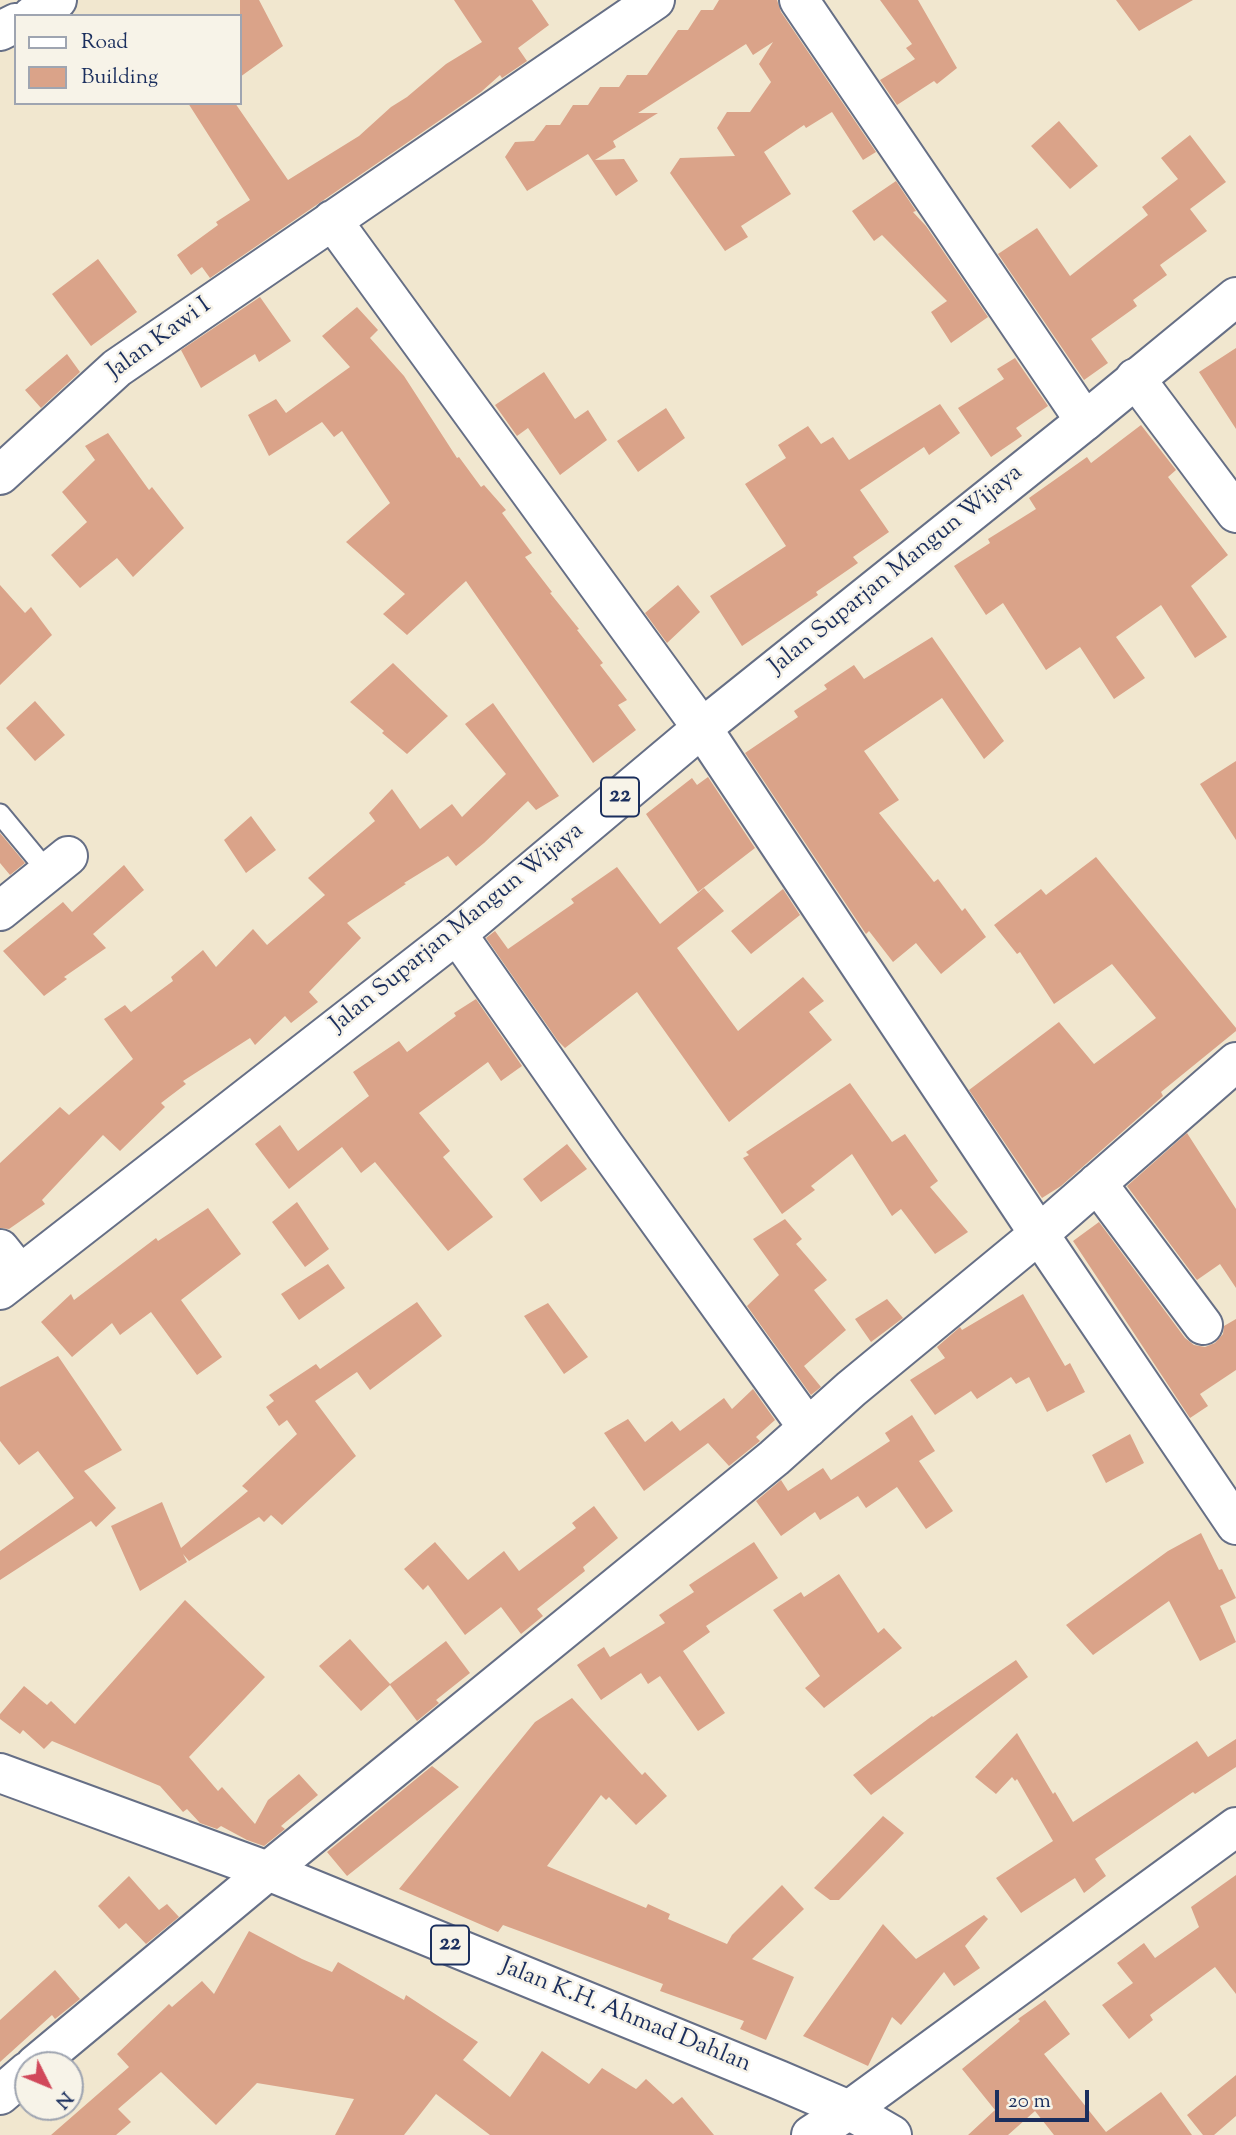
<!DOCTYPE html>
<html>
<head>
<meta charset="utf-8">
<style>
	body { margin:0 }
	#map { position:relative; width:1236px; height:2135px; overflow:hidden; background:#f1e7cf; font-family:"Sorts Mill Goudy",serif }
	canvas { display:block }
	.legend { position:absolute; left:14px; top:14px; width:228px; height:91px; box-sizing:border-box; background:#f7f3e8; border:2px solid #9fa5b1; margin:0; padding:9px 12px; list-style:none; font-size:21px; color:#1b2f5e }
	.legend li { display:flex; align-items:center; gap:14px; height:35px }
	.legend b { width:35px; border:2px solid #9fa5b1 }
	.north { position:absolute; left:14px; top:2051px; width:70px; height:70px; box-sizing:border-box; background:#f7f3e8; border:2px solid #9fa5b1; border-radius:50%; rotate:133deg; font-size:19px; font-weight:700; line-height:28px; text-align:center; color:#1b2f5e }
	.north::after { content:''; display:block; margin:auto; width:24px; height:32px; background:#d1495b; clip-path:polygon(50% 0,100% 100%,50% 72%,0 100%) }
	.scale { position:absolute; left:995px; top:2090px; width:94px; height:32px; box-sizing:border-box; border:4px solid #1b2f5e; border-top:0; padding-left:9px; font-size:21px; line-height:24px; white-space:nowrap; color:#1b2f5e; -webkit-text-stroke:5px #f7f3e8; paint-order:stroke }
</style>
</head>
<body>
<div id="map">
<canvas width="1236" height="2135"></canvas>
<ul class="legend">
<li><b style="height:9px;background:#fff"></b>Road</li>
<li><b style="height:19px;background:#daa389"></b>Building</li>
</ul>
<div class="north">N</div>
<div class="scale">20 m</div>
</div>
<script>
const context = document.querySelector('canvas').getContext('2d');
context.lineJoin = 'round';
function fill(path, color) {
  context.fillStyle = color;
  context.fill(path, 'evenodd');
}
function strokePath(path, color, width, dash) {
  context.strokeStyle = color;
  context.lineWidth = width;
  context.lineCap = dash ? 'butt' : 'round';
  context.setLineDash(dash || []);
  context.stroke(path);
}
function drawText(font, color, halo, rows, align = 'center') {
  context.font = font + ' "Sorts Mill Goudy",serif';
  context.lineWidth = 5;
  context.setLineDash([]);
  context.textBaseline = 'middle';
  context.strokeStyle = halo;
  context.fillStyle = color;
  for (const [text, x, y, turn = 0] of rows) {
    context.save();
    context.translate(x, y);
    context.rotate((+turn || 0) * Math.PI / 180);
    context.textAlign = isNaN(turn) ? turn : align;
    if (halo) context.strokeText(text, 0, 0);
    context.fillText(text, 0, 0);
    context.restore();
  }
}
fill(new Path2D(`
	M240 0H259L283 46 240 77Z
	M454 0H532L549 25 518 48 527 61 502 78 500 75 481 92 210 278 202 267 191 275 177 255 218 225 216 222 250 200 188 103H235L288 180 359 136 391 107 407 97 446 64 482 42Z
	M719 0H777L781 12 876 152 863 160 832 112 806 128 804 125 764 152 791 194 741 226 748 237 725 251 670 173 680 158 735 156 717 128 727 112H750L771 82 759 64 773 42 753 55 746 44 638 113H658L613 141 616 147 595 160 624 159 638 181 616 196 588 154 527 191 505 157 515 142 534 141 546 125H560L573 105H588L600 87H619L627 75H647L678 30H688L701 10H713Z
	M880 0H918L957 68 937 84 934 81 897 105 880 80 915 59 906 48 912 44Z
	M1116 0H1193L1139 31Z
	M1059 121 1098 166 1070 189 1031 146Z
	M1190 135 1226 182 1190 209 1207 231 1160 265 1167 275 1133 300 1137 306 1091 339 1108 363 1084 380 998 254 1037 228 1070 276 1148 215 1142 207 1178 179 1161 158Z
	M896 181 916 211 913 212 926 226 988 317 951 343 931 312 947 301 882 235 874 241 852 211Z
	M98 259 137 312 91 346 52 294Z
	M260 297 291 341 259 362 255 354 201 388 181 350Z
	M357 307 378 330 370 338 404 376 457 458 459 457 481 487 484 485 506 510 502 513 532 553 525 557 552 592 550 593 579 629 577 630 603 663 600 665 627 700 618 705 636 730 593 763 466 581 407 635 383 614 405 594 346 542 390 503 342 431 334 437 322 422 269 456 248 415 276 399 286 413 350 367 322 336Z
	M1236 348V429L1199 372Z
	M67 354 80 372 41 408 25 390Z
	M1015 358 1048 406 1016 428 1022 436 991 457 958 408 1004 379 997 369Z
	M544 372 575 419 588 410 607 440 560 475 528 428 517 436 495 405Z
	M940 404 960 433 929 455 924 447 860 490 889 532 853 557 858 563 816 592 818 595 742 646 710 596 786 546 745 484 786 458 778 445 808 426 821 444 833 437 849 460Z
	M666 408 685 438 638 472 617 441Z
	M1141 425 1176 470 1168 477 1228 555 1191 586 1227 637 1195 658 1161 605 1116 637 1145 678 1114 699 1080 647 1046 670 1003 603 986 615 954 566 990 543 988 539 1036 509 1029 498 1087 457 1091 463Z
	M108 433 149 490 152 487 184 528 133 577 117 558 80 588 51 555 87 522 62 492 95 460 85 446Z
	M0 585 25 613 31 607 52 635 0 685Z
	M678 585 700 612 667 643 645 613Z
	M932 637 1004 741 984 759 942 698 864 751 899 800 879 813 934 882 938 879 962 911 965 908 986 937 941 974 916 943 893 962 869 931 866 934 745 753 798 717 794 711 827 689 824 685 854 665 864 679Z
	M393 663 448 716 407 754 382 733 384 731 350 702Z
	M35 701 65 735 35 761 6 728Z
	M493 703 559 796 536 810 528 801 484 843 456 866 448 856 404 883 406 884 347 923 361 938 309 992 318 1002 291 1023 285 1016 255 1045 250 1038 183 1081 186 1084 161 1103 165 1107 120 1151 103 1135 42 1200 45 1204 9 1229 0 1228V1163L60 1107 69 1115 133 1059 104 1019 125 1005 131 1012 173 981 171 977 203 950 216 967 253 929 267 945 325 895 308 878 375 821 369 813 392 789 420 829 452 804 462 817 506 774 465 724Z
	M1236 761V840L1200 784Z
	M708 777 755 848 698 892 646 814 692 778 697 785Z
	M251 816 276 850 246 873 224 840Z
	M0 833 25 863 10 875 0 863Z
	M1096 857 1236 1028V1031L1161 1092 1163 1096 1061 1186 1042 1198 969 1090 1059 1022 1094 1064 1156 1018 1112 964 1054 1004 1020 952 1017 954 994 925 1041 889 1046 895Z
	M124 865 144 890 93 934 106 948 64 977 67 979 44 996 3 951 63 902 72 912Z
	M617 867 660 924 704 888 724 911 677 948 738 1031 803 977 824 1001 809 1012 832 1040 729 1122 637 992 565 1048 558 1041 486 938 495 931 508 949 574 903 571 899Z
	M783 889 800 915 751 954 731 931Z
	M476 999 522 1066 501 1081 488 1062 419 1113 450 1151 443 1157 493 1217 448 1251 375 1162 361 1173 342 1147 289 1189 255 1144 280 1125 298 1151 369 1096 353 1072 399 1041 407 1052 456 1016 454 1013Z
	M850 1083 892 1142 905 1134 938 1181 930 1187 968 1232 935 1254 901 1209 892 1216 852 1154 811 1186 815 1190 782 1214 743 1158 749 1155 746 1152Z
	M1187 1133 1236 1209V1288L1220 1264 1197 1280 1127 1186Z
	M567 1144 587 1169 541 1202 523 1179Z
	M297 1202 329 1249 305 1267 272 1222Z
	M208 1208 241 1254 181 1300 222 1357 197 1375 151 1312 120 1335 112 1323 72 1357 41 1322 71 1294 74 1300 156 1238 158 1241Z
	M785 1219 802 1239 796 1244 827 1280 814 1290 846 1330 804 1366 821 1387 811 1395 747 1306 779 1275 753 1239Z
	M1099 1222 1185 1338 1194 1345 1205 1347 1215 1343 1223 1334 1224 1326 1236 1319V1370L1200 1394 1208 1406 1190 1418 1073 1241Z
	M328 1264 345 1288 299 1320 281 1294Z
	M1023 1294 1065 1366 1070 1363 1085 1392 1047 1412 1029 1377 1016 1384 1011 1377 977 1399 971 1391 935 1415 910 1380 945 1358 937 1347 960 1327 962 1330Z
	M887 1299 903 1318 871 1342 855 1319Z
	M417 1302 442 1336 370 1390 357 1372 315 1401 356 1456 282 1525 271 1515 264 1522 259 1517 189 1561 183 1554 187 1562 140 1591 111 1526 162 1502 181 1548 248 1491 242 1486 297 1434 287 1420 279 1426 266 1407 274 1401 269 1395 316 1364 320 1369Z
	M548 1303 588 1357 564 1374 524 1316Z
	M58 1356 122 1450 84 1471 116 1508 96 1527 91 1521 0 1580V1551L74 1498 38 1451 19 1465 0 1441V1387Z
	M753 1389 775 1420 756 1437 760 1441 729 1466 708 1443 644 1491 604 1433 628 1419 645 1442 672 1421 680 1431 724 1398 732 1409Z
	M912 1415 935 1451 919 1461 953 1511 926 1529 897 1487 866 1508 858 1496 820 1520 815 1512 781 1536 756 1501 781 1480 788 1491 823 1468 831 1480 890 1441 885 1433Z
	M1130 1434 1144 1463 1106 1483 1092 1455Z
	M594 1506 618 1538 583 1567 585 1571 537 1609 543 1616 521 1634 501 1607 465 1635 428 1585 423 1590 404 1569 435 1542 468 1580 504 1551 519 1571 576 1528 572 1523Z
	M1201 1533 1219 1570 1222 1569 1236 1598 1220 1606 1236 1642 1200 1661 1169 1601 1093 1655 1066 1625 1168 1551Z
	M754 1542 778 1578 706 1626 710 1632 683 1651 725 1713 698 1731 660 1676 648 1684 641 1673 601 1700 577 1665 604 1647 610 1657 665 1623 659 1615 694 1592 689 1585Z
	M839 1574 878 1633 884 1628 902 1648 824 1708 805 1688 820 1676 773 1610 801 1592 804 1597Z
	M185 1600 265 1677 189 1757 218 1791 222 1787 255 1824 268 1800 299 1774 318 1795 281 1826 285 1829 264 1846 247 1840 221 1826 217 1829 200 1823 187 1809 183 1812 160 1786 52 1741 44 1749 23 1730 20 1734 0 1719V1714L24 1686 47 1705 51 1701 75 1724Z
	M350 1639 390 1684 446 1641 470 1673 436 1700 439 1703 417 1721 390 1685 361 1711 319 1666Z
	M1016 1660 1028 1677 871 1795 853 1775 932 1716 933 1717Z
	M572 1698 642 1775 645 1772 667 1796 636 1825 609 1797 606 1800 601 1795 547 1866 646 1908 648 1904 670 1914 668 1919 727 1944 732 1935 782 1885 804 1909 752 1959 794 1977 766 2040 740 2029 744 2021 660 1991 663 1984 503 1925 498 1932 399 1889 535 1722Z
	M1017 1733 1053 1794 1055 1792 1073 1822 1197 1741 1208 1757 1236 1739V1767L1195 1794 1193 1792 1095 1859 1106 1876 1084 1893 1075 1878 1021 1913 996 1878 1053 1841 1017 1779 1015 1781 1012 1777 996 1794 975 1777Z
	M432 1766 459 1787 347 1876 327 1852Z
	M883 1816 904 1833 839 1900H830L814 1888Z
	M1236 1875V1994L1215 1967 1150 2015 1153 2020 1129 2039 1102 2005 1133 1983 1117 1963 1144 1943 1155 1958 1199 1927 1191 1907Z
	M129 1876 159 1910 167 1904 179 1917 146 1944 126 1923 119 1929 98 1906Z
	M984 1915 988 1919 965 1946 980 1968 954 1986 944 1972 901 2025 892 2017 868 2066 803 2036 883 1924 916 1959Z
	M249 1931 302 1959 332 1972 338 1962 404 2000 406 1995 478 2042 463 2060 510 2097 542 2051 589 2084 602 2068 636 2089 646 2079 673 2104 682 2097 714 2135H490L436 2094 404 2135H335L354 2099 257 2083 216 2125 161 2072 118 2109 131 2122 116 2135H51L129 2067 117 2054 169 2004 172 2007 202 1981 214 1994Z
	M55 1970 80 1999 55 2019 52 2015 0 2062V2020Z
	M1045 2000 1070 2034 1044 2054 1106 2132 1161 2092 1192 2135H1054L1035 2111 1008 2135H968L995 2110 962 2069 1020 2021 1018 2019Z
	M1236 2075V2116L1214 2135H1203L1187 2115Z`), '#daa389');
const service = new Path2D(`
	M0 814 48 872`);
const minor = new Path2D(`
	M799 0 1085 421
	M32 16 43 11 57 0
	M0 31 16 23
	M332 220 702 728 1039 1234 1236 1525
	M1135 378 1236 513
	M0 475 117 368 655 0
	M0 911 68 856
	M457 934 605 1146 808 1428
	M1097 1183 1203 1325
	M0 1249 20 1274
	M35 2065 268 1871 774 1458 851 1389 1039 1234 1236 1062
	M0 2095 28 2071
	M811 2135 849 2110 1236 1827`);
const trunk = new Path2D(`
	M0 1290 457 934 702 728 1085 421 1236 297
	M0 1773 268 1871 779 2080 849 2110 892 2135`);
strokePath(service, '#666f86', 23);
strokePath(minor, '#666f86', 42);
strokePath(trunk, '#666f86', 42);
strokePath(service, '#fff', 19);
strokePath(minor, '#fff', 38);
strokePath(trunk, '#fff', 38);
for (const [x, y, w] of [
	[620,797,38],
	[450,1945,38]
]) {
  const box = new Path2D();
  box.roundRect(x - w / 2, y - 19.5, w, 39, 5);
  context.fillStyle = '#f7f3e8';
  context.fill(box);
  strokePath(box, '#1b2f5e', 2);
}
drawText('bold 23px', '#1b2f5e', null, [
	["22",620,797],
	["22",450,1945]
]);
drawText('24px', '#1b2f5e', '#f7f3e8', [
	["Jalan Kawi I",160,340,-36],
	["Jalan Suparjan Mangun Wijaya",897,571,-39],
	["Jalan Suparjan Mangun Wijaya",458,929,-39],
	["Jalan K.H. Ahmad Dahlan",625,2017,22]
]);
</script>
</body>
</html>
